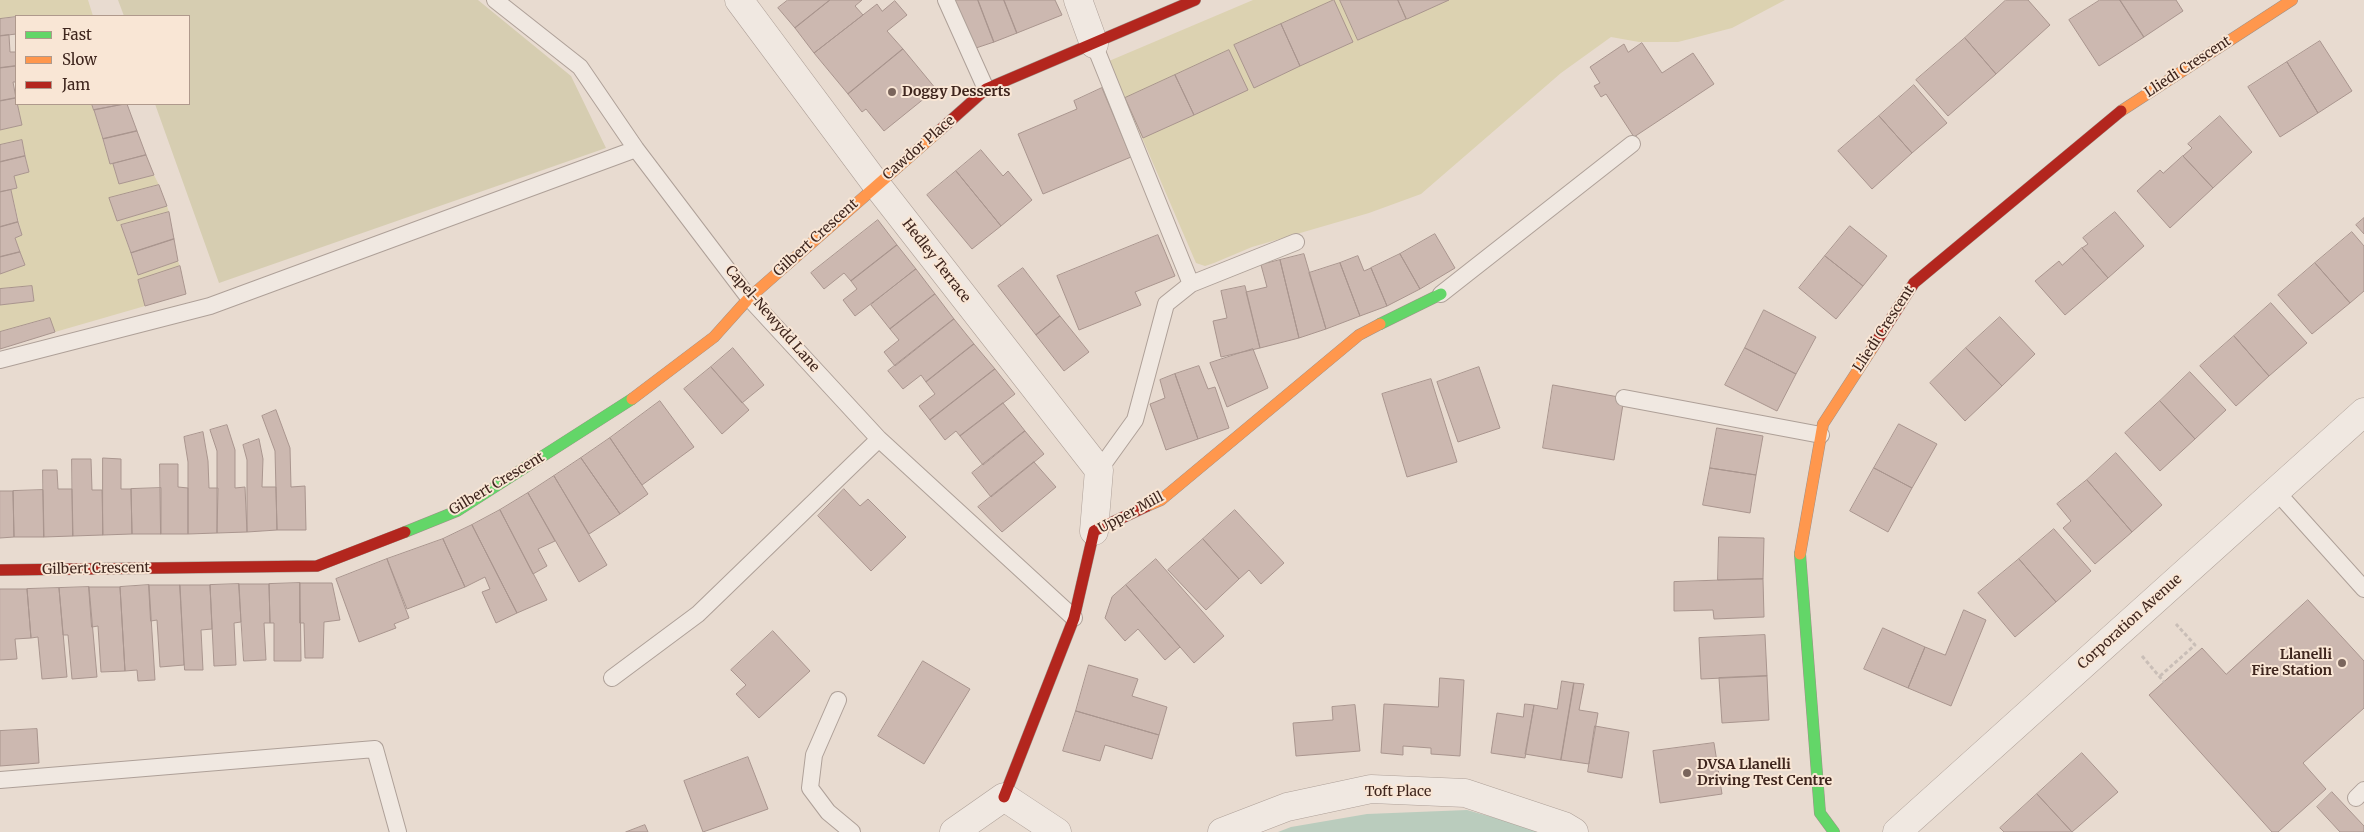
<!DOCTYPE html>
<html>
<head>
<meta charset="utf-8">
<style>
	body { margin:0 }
	#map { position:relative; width:2364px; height:832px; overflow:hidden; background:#e8dbd0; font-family:Merriweather,serif }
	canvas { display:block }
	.legend { position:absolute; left:15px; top:15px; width:175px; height:90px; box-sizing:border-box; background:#f9e6d5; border:1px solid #af998c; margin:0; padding:6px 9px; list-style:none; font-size:15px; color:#3f261e }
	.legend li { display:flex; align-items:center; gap:10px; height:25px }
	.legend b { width:25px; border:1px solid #af998c }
</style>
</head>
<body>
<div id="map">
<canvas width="2364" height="832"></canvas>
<ul class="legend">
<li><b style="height:6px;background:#63d668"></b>Fast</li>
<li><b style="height:6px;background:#ff974d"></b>Slow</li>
<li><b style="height:6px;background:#b3261e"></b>Jam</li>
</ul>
</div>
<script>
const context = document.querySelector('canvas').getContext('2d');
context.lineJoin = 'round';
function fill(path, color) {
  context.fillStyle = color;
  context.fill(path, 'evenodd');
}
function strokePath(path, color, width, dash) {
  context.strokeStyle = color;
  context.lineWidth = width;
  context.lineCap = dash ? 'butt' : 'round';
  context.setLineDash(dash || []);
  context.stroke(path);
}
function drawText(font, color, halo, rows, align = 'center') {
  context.font = font + ' Merriweather,serif';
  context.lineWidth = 4;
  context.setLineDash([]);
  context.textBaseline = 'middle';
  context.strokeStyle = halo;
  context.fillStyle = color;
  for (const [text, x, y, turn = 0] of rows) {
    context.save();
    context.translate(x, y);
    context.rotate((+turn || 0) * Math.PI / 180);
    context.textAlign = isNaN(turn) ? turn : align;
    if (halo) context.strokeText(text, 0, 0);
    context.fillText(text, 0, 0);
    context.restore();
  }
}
fill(new Path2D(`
	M0 0H88L93 16H16L0 19Z
	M1253 0H1785L1732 28 1678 42H1639L1611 37 1561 73 1421 194 1369 213 1252 247 1214 263 1205 266 1196 263 1109 61Z
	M17 104H92L110 164H113L119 184 154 175 159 185 110 198 117 221 167 206 169 212 121 225 138 275 178 261 180 266 138 280 145 306 55 332 49 318 0 332V305L34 301 32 286 0 289V274L25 265 15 238 22 235 11 190 17 188 14 176 29 172 22 140 0 145V130L22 125Z`), '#dcd2b1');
fill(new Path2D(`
	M118 0H478L571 76 606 148 219 283 155 104H189V16H124Z`), '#d6cdb1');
fill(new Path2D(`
	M1467 810 1545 832H1278L1291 827 1367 814Z`), '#baccbd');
const building = new Path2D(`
	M788 0H830L795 28 778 8Z
	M830 0H862L855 6 863 15 814 53 795 28Z
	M951 0H978L994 42 970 50Z
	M978 0H1004L1017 33 994 42Z
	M1004 0H1055L1062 15 1017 33Z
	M1334 0 1353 42 1300 66 1281 24Z
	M1340 0H1398L1406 19 1358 40Z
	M1398 0H1449L1407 19Z
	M2006 0H2028L2050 25 1996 74 1965 38Z
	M2100 0H2120L2144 37 2099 66 2069 20Z
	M2120 0H2176L2183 11 2144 37Z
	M895 1 907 15 887 31 903 49 848 94 814 53 877 4 882 11Z
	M16 17V34L0 36V19Z
	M1281 24 1300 66 1254 88 1234 45Z
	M9 35 10 52H16V66L0 68V36Z
	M1965 38 1996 74 1948 116 1916 80Z
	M2320 41 2352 91 2318 113 2287 62Z
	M1642 43 1662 73 1693 53 1714 84 1634 137 1606 94 1601 97 1594 86 1600 83 1590 67 1624 44 1628 52Z
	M903 49 936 89 884 131 866 109 862 112 848 94Z
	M1229 50 1248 90 1194 115 1175 75Z
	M2287 62 2318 113 2280 137 2248 87Z
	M16 66V82H13L16 98 0 101V68Z
	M1175 75 1194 115 1143 138 1125 98Z
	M1914 85 1947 123 1912 153 1879 116Z
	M1102 88 1131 157 1043 194 1018 134 1077 109 1074 101Z
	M16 98 22 125 0 130V101Z
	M92 104H124L94 110Z
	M127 104 137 131 103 139 94 110Z
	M1879 116 1912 153 1872 189 1838 151Z
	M2220 116 2252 152 2213 188 2183 156 2192 148 2188 144Z
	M137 131 146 155 110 164 103 139Z
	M22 140 25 156 0 162V145Z
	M981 150 1003 176 1008 171 1032 200 1001 226 956 171Z
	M146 155 154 175 119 184 113 164Z
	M25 156 29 172 14 176 17 188 0 192V162Z
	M2183 156 2213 188 2170 228 2137 191 2160 170 2163 173Z
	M956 171 1001 226 972 249 927 195Z
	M159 185 167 206 117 221 109 198Z
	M11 190 18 222 0 227V192Z
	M169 212 174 239 131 253 121 225Z
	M2115 212 2144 246 2108 278 2082 248 2088 244 2083 238Z
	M2364 218V234L2356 225Z
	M878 220 897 245 851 281 844 273 824 289 811 273Z
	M18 222 22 235 15 238 20 252 0 257V227Z
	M1850 226 1887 256 1863 286 1825 256Z
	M2352 232 2364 246V291L2350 303 2315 263Z
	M1435 234 1455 268 1420 289 1400 254Z
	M1158 235 1175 276 1135 292 1141 305 1079 330 1057 276Z
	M174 239 178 261 138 275 131 253Z
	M897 245 916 269 855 316 843 300 857 289 851 281Z
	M2082 248 2108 278 2065 315 2035 281 2059 261 2062 265Z
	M20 252 25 265 0 274V257Z
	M1304 254 1326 329 1299 338 1280 260Z
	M1400 254 1420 289 1387 306 1371 268Z
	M1358 256 1364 271 1371 268 1387 306 1360 316 1340 263Z
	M1825 256 1863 286 1836 319 1799 288Z
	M1280 260 1299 338 1260 348 1246 292 1267 287 1261 265Z
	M1340 263 1360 316 1326 329 1309 273Z
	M2315 263 2350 303 2312 334 2278 295Z
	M180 266 186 294 145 306 138 280Z
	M1023 268 1060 316 1036 335 998 286Z
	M916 269 935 294 890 329 871 305Z
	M32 286 34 301 0 305V289Z
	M1245 286 1260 348 1221 357 1213 321 1227 318 1221 291Z
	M935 294 954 319 895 366 884 352 899 340 890 329Z
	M2271 303 2307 343 2269 376 2234 336Z
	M1764 310 1816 337 1796 374 1745 348Z
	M1060 316 1089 352 1064 371 1036 335Z
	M2000 317 2035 354 2002 386 1966 348Z
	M50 318 55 332 0 349V332Z
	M954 319 974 344 926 382 921 375 903 389 888 371Z
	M2234 336 2269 376 2236 406 2200 366Z
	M974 344 995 369 930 420 919 406 935 394 926 382Z
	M733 348 764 385 742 403 711 367Z
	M1745 348 1796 374 1777 411 1725 385Z
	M1966 348 2002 386 1965 421 1930 383Z
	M1253 349 1268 388 1227 407 1210 363Z
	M1199 366 1208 389 1215 387 1229 428 1198 439 1175 374Z
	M711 367 749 410 722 434 684 389Z
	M1479 367 1500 428 1458 442 1437 382Z
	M995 369 1015 394 960 436 956 431 945 440 930 420Z
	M2190 372 2226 410 2195 439 2160 401Z
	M1175 374 1198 439 1166 450 1150 404 1165 398 1160 380Z
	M1431 379 1457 462 1407 477 1382 394Z
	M1553 385 1624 398 1614 460 1543 448Z
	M660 401 694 447 642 485 610 438Z
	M2160 401 2195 439 2160 471 2125 433Z
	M1003 403 1025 431 983 465 960 436Z
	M276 410 290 448 291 487 305 486 306 530H277L275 451 262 416Z
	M1899 424 1937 444 1912 488 1874 468Z
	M227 425 235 450V488L245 487 247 532 217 533V451L210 430Z
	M1717 428 1763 436 1756 475 1710 468Z
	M1025 431 1044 454 991 497 972 473Z
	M203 432 208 461 209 488H218L217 533 188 534V462L184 437Z
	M610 438 648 494 620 514 581 458Z
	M259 439 263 459 262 487H276L277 530 247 532V460L243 445Z
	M2116 453 2162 505 2132 532 2087 480Z
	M103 458 121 459V489H131L132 534 103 535Z
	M581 458 620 514 589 534 554 476Z
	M72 459H91L92 490H102L103 535 73 536Z
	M1034 462 1056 487 1002 532 978 507Z
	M160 464H178V487L188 488V534H161Z
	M1710 468 1756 475 1750 513 1703 505Z
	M1874 468 1912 488 1888 532 1850 511Z
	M43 470H57L58 489H72L73 536 44 537Z
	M554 476 607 565 579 582 528 493Z
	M2087 480 2132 532 2095 564 2063 528 2071 521 2057 504Z
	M161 488V534H132L131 489Z
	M844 489 860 506 868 499 906 537 871 571 818 516Z
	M43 490 44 537H14L13 491Z
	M0 491H13L14 537 0 538Z
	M528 493 555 541 538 549 547 566 533 574 500 510Z
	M500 510 547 600 517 613 472 525Z
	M1235 510 1284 563 1261 584 1249 570 1239 579 1203 539Z
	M472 525 517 613 496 623 482 592 490 589 485 577 465 587 443 539Z
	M2054 529 2091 571 2056 602 2019 559Z
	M1719 537 1764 538 1763 579 1718 580Z
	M443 539 465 587 407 609 387 559Z
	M1203 539 1239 579 1206 610 1168 570Z
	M387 559 409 618 394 624 396 628 359 642 336 579Z
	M1156 559 1224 636 1194 663 1126 585Z
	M2019 559 2056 602 2015 637 1978 593Z
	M1763 579 1764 617 1714 619 1713 610 1674 611V582Z
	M300 583 301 661H274V623H270L269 584Z
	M300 583H332L340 620 324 622 323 658H305L304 623H300Z
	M239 584 241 622 234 623 236 665 214 666 210 585Z
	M239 584H269L270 623H264L266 660 244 661Z
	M149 585 155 680 138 681 137 670 125 671 120 587Z
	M149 585H180L184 665 160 667 157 620 151 621Z
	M180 585H210L212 629 201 630 203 670H185Z
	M1126 585 1180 647 1165 660 1138 629 1125 641 1105 618 1112 597Z
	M89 587 97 677 72 679 68 635H63L59 588Z
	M89 587H120L125 671 101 672 98 626 92 627Z
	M59 588 67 677 42 679 38 637 31 638 27 589Z
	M0 589H27L31 638 15 639 17 659 0 660Z
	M2308 600 2364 661V708L2303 763 2326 789 2278 832H2272L2149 695 2202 648 2226 674Z
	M1964 610 1986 620 1951 706 1908 688 1925 647 1945 655Z
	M1883 628 1925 647 1908 688 1864 669Z
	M773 631 810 671 759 718 736 694 746 685 731 670Z
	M1765 635 1767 676 1701 679 1699 638Z
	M923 661 970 689 924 764 878 736Z
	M1089 665 1138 679 1132 696 1167 707 1159 735 1076 711Z
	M1767 676 1769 720 1722 723 1719 678Z
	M1440 678 1464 680 1460 756 1431 754V748L1403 746V755L1381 753 1384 704 1438 707Z
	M1562 681 1574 683 1561 760 1525 754 1534 705 1557 709Z
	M1574 683 1584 684 1579 710 1598 713 1589 764 1561 760Z
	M1525 704 1534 705 1525 758 1491 753 1497 713 1523 717Z
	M1355 705 1360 751 1296 756 1293 723 1333 720 1332 707Z
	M1076 711 1159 735 1152 759 1105 745 1100 761 1063 751Z
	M1595 726 1629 732 1622 778 1588 772Z
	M37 729 39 763 0 766V731Z
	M1714 743 1722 794 1660 803 1653 751Z
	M2082 753 2118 792 2072 832 2037 794Z
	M748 757 768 809 703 832 684 781Z
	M2332 792 2364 826V832H2340L2317 807Z
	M2037 794 2072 832H2004L2000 828Z
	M645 825 648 832H626Z`);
fill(building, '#ccb8b0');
strokePath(building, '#a9958e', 1);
const lane = new Path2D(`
	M495 0 580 67 636 149 749 298 879 439 1074 618
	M946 0 986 89
	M1094 44 1191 284
	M1441 294 1632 144
	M0 360 210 306 636 149
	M1624 398 1821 435
	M1099 470 1135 420 1166 304 1191 284 1296 242
	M2276 491 2364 589
	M612 678 698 614 879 439
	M838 700 814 755 810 788 828 812 852 832
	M0 780 375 749 398 832
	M2356 798 2364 790`);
const street = new Path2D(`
	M739 0 876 184 1099 470 1094 531
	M1078 0 1094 44
	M954 832 1004 797 1057 832
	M1222 832 1287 807 1371 789 1465 793 1564 826 1574 832
	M1897 832 2364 412`);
const fast = new Path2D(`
	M1380 324 1441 294
	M405 532 457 511 632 399
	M1800 554 1820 813 1834 832`);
const slow = new Path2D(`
	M2121 111 2292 0
	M632 399 714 337 749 298 940 130
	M1147 506 1161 500 1359 335 1380 324
	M1800 554 1823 424 1873 347`);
const jam = new Path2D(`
	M940 130 986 89 1195 0
	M1873 347 1914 283 2121 111
	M0 570 317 566 405 532
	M1004 797 1074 618 1094 531 1147 506`);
strokePath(lane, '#aea098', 18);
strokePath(street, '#aea098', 29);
strokePath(fast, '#9e9088', 12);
strokePath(slow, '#9e9088', 12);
strokePath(jam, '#9e9088', 12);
strokePath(new Path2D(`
	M2142 656 2164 682
	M2160 676 2195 645 2176 624`), '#c9beb7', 3, [4, 2.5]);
strokePath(lane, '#f0e8e1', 16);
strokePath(street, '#f0e8e1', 28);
strokePath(fast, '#63d668', 11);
strokePath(slow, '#ff974d', 11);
strokePath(jam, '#b3261e', 11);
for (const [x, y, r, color] of [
	[892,92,5,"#7a655c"],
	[2342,663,5,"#7a655c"],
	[1687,773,5,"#7a655c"]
]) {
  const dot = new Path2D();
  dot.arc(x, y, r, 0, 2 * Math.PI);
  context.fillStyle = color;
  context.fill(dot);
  strokePath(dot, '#f9e6d5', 2);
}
drawText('14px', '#3f261e', '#f9e6d5', [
	["Lliedi Crescent",2188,67,-33],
	["Cawdor Place",919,148,-41],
	["Gilbert Crescent",816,238,-42],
	["Hedley Terrace",936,261,52],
	["Capel-Newydd Lane",772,319,49],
	["Lliedi Crescent",1884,329,-57],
	["Gilbert Crescent",497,484,-31],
	["Upper Mill",1131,513,-28],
	["Gilbert Crescent",96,569,-1],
	["Corporation Avenue",2130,622,-42],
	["Toft Place",1398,792]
]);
drawText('bold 14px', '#3f261e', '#f9e6d5', [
	["Doggy Desserts",902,92],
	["Llanelli",2332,655,"right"],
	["Fire Station",2332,671,"right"],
	["DVSA Llanelli",1697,765],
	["Driving Test Centre",1697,781]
], 'left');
</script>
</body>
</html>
